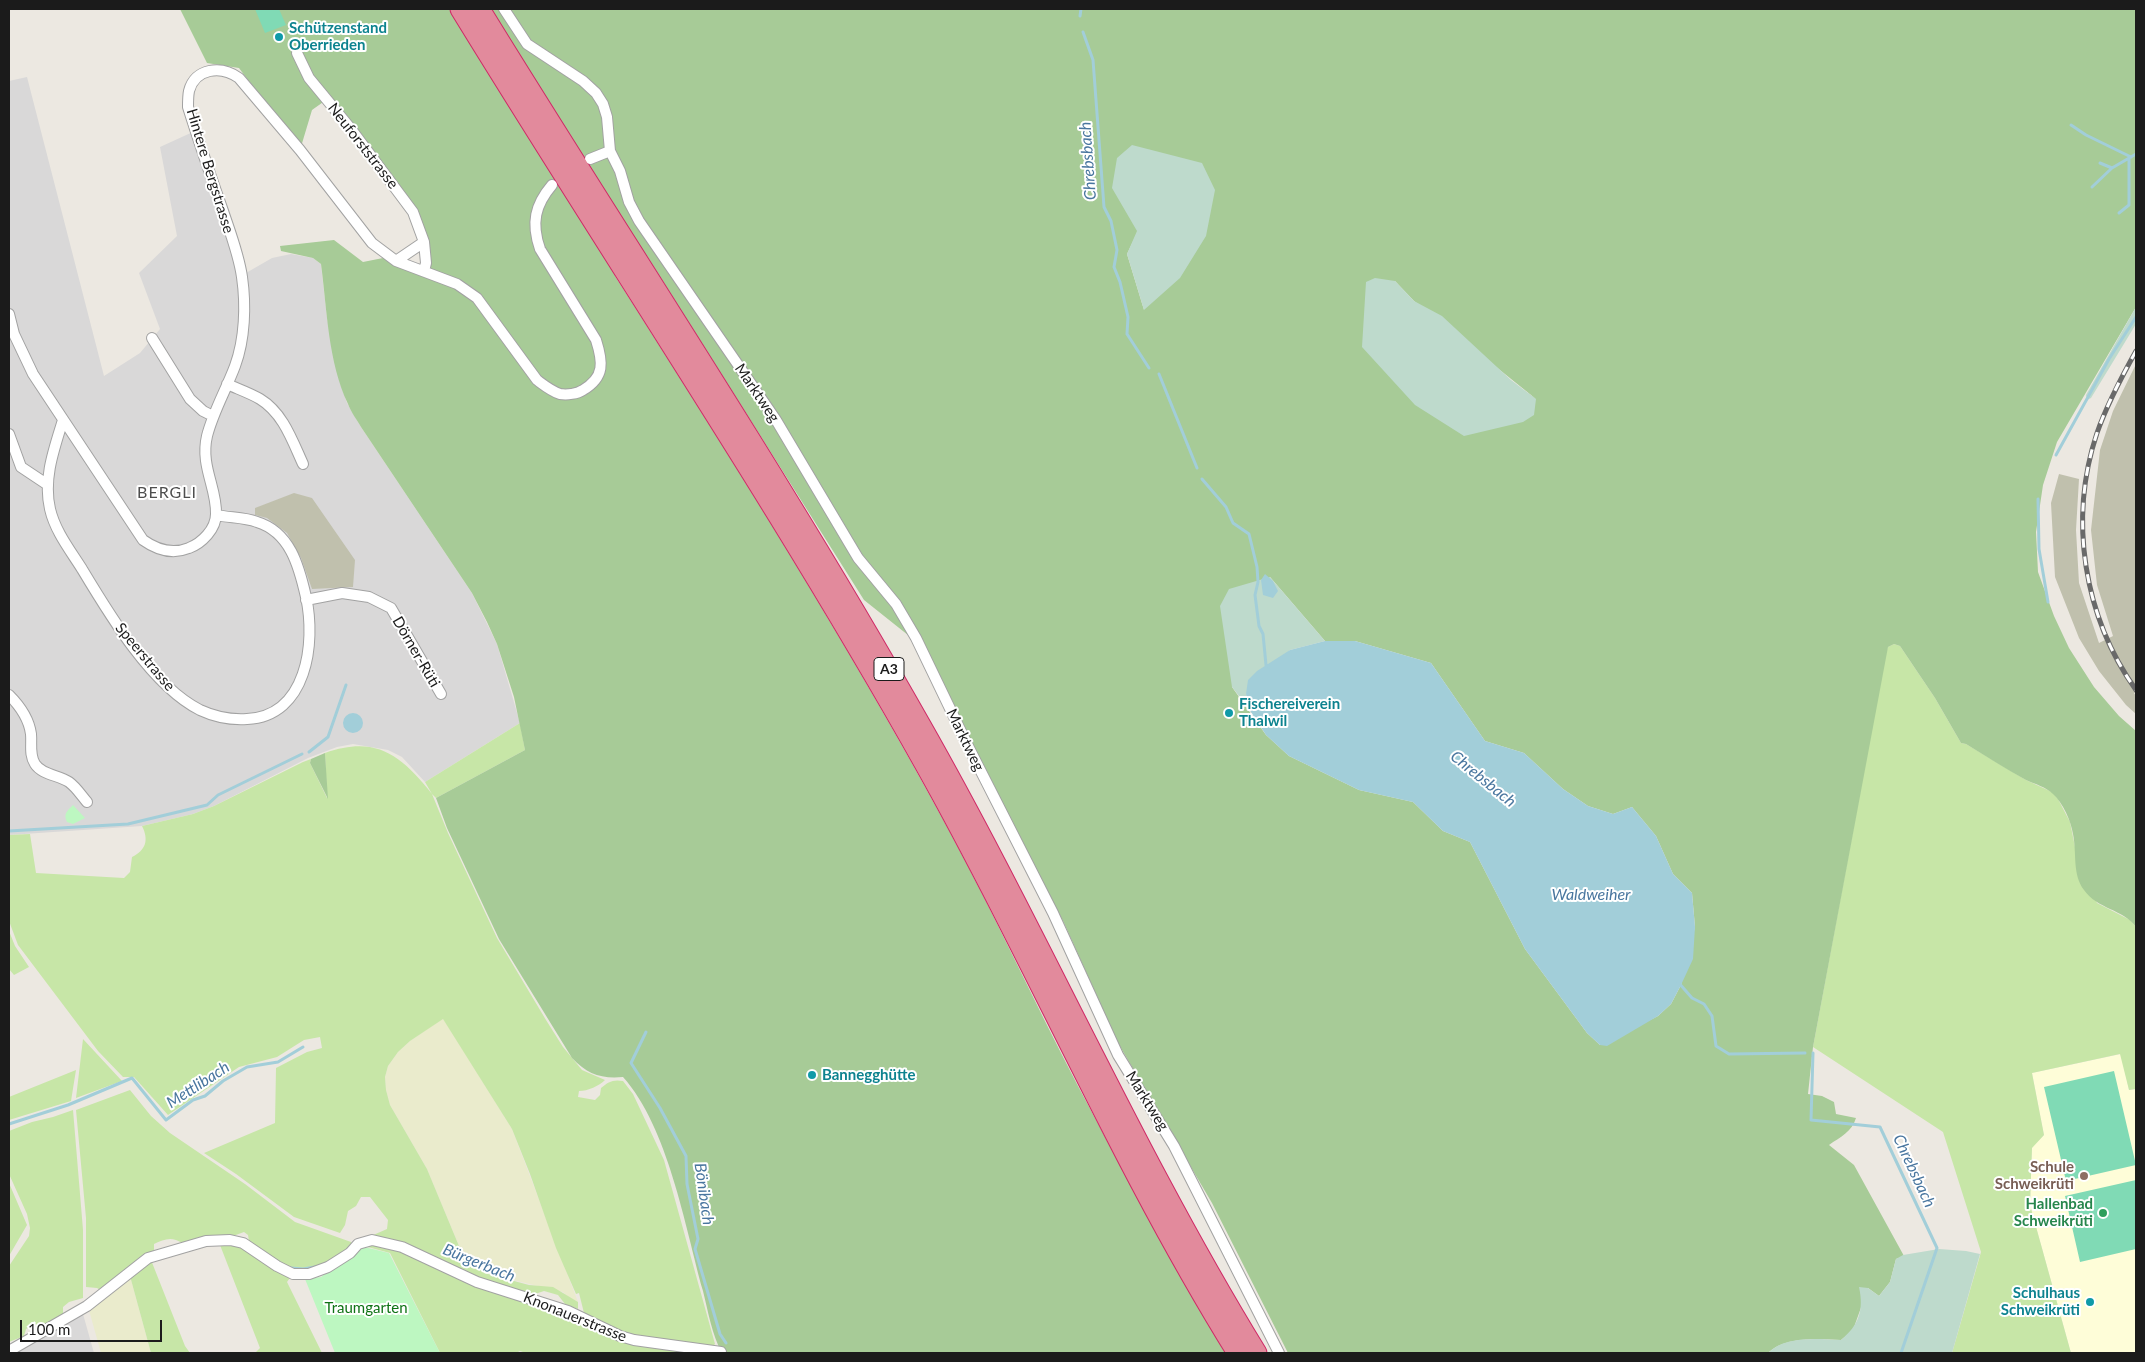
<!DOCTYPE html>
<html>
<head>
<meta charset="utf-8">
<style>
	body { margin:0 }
	#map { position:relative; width:2145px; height:1362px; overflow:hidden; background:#ece8e1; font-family:Lato,sans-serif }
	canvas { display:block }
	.frame { position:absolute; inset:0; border:10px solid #1b1b1b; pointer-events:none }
	.scale { position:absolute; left:20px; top:1320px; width:142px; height:22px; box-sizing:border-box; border:2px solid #1b1b1b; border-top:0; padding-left:6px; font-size:15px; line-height:18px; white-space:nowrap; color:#1b1b1b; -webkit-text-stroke:4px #fff; paint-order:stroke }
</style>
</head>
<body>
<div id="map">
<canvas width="2145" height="1362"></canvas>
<div class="frame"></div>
<div class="scale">100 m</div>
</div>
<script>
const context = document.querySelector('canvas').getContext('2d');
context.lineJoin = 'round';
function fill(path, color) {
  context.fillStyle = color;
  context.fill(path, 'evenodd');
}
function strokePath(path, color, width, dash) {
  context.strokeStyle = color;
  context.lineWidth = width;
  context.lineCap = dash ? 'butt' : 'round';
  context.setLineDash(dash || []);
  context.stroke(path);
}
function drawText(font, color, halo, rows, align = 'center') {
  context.font = font + ' Lato,sans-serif';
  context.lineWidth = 4;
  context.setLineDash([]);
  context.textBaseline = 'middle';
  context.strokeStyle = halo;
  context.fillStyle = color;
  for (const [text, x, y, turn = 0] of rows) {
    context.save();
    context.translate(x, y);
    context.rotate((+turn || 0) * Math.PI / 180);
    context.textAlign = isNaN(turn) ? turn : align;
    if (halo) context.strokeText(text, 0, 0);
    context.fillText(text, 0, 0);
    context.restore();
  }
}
fill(new Path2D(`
	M27 77 104 376 140 353 160 329 139 273 177 236 160 147 195 131 246 273 272 258 291 254 313 258 321 264 327 318 339 379 347 403 361 427 472 593 497 644 520 723 425 782 402 757 388 750 353 744 337 747 308 758 214 806 193 814 142 826 9 835V81Z
	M83 1314 94 1353H9L43 1336Z`), '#d9d8d8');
fill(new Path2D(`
	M2121 1054 2129 1090 2136 1089V1353H2071L2030 1205 2032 1147 2044 1135 2032 1073Z`), '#fefdd8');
fill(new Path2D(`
	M2136 364V692L2134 693 2136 696V714L2126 705 2099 671 2079 638 2055 577 2051 503 2059 474 2079 479 2076 530 2079 583 2099 643 2113 636 2097 585 2091 530 2100 450 2113 411Z
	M294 493 312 498 355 560 353 587 312 589 301 558 287 533 267 518 255 515V508Z`), '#c0c0ad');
fill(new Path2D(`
	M443 1018 512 1129 578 1302 568 1297 563 1292 488 1274 469 1263 459 1246 427 1169 390 1105 386 1090 385 1077 388 1066 398 1052 410 1041Z
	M130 1276 151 1353H101L87 1303Z`), '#eaebcc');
fill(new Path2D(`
	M1894 644 1900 646 1935 698 1961 743 1966 744 2026 780 2052 792 2058 799 2070 822 2075 847 2097 903 2130 920 2136 927V1089L2129 1090 2120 1054 2032 1073 2044 1135 2032 1148 2030 1205 2071 1353H1952L1981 1252 1943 1132 1813 1047 1886 652 1888 647Z
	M520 723 525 750 436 798 432 794 448 833 497 938 546 1020 563 1047 582 1070 605 1080C599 1086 588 1091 579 1091L578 1097 595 1100 600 1095 601 1088C608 1082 613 1079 623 1081L633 1094 664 1160 715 1344 706 1353H526L520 1351 516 1353H440L390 1253 364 1246 374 1243 388 1245 477 1284 584 1313 579 1293 576 1294 556 1248 530 1174 512 1129 443 1019 410 1041 398 1052 388 1066 385 1077 386 1090 390 1105 427 1169 459 1246 469 1263 488 1274 529 1285 553 1287 578 1302V1309L565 1304 558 1295 544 1291 535 1294 497 1284 371 1236 387 1229 388 1220 370 1197H361L356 1206 348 1211 345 1225 340 1233 294 1217 236 1174 204 1153 275 1123 276 1068 307 1052 322 1048 320 1037 304 1040 277 1057 239 1067 168 1115 134 1077H123L98 1051 18 945 9 921V835L30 834 36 873 124 878 130 872 132 857C146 850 149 840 142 826L193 814 214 806 303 762 311 759 310 763 327 798 325 753C376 735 401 755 432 794L425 782Z
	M9 931 15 946 29 967 14 975 9 969Z
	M83 1039 122 1081 76 1098Z
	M76 1070 71 1101 9 1120V1097Z
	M130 1090 151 1116 170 1133 245 1184 295 1222 351 1242V1249C299 1279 296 1276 249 1241L248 1235 244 1232 233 1236 200 1237 182 1243C172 1236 164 1239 154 1244V1252L102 1291 97 1288 86 1287V1218L76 1110Z
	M73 1110 83 1230V1298L69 1302 63 1307V1315L42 1328 35 1324 26 1329 24 1336 9 1342V1266L29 1236 30 1228 27 1214 9 1174V1131L32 1122 53 1117Z
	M9 1183 27 1225 9 1256Z
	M220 1245C247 1244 270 1262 292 1275L287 1282 322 1353 256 1352 260 1348Z
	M151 1260 185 1346 190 1353H151L130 1276Z`), '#c7e6a7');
fill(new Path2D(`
	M180 9H2136V307L2057 442 2043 485 2036 532 2038 572 2054 616 2069 648 2094 687 2119 716 2136 731V927C2123 909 2097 909 2084 890 2072 874 2077 853 2073 834 2071 821 2063 803 2053 794 2046 787 2035 784 2026 780 2006 769 1986 756 1966 744L1961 743 1935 698 1900 646 1894 644 1888 647 1813 1047 1808 1094 1822 1096 1834 1102 1836 1114 1856 1118C1852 1132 1840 1137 1829 1145L1854 1165 1904 1256 1896 1259 1890 1282 1879 1296 1868 1288 1853 1330 1841 1340C1819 1339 1785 1336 1768 1353H1288L1212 1203 1118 1043 1064 923 996 794 928 651 864 600 647 256 615 276C730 456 844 637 946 825 993 911 1033 1000 1078 1086 1125 1176 1174 1265 1225 1353H722C712 1335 708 1311 703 1291 685 1226 668 1127 623 1077 601 1079 587 1074 572 1058L499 939 447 828 436 798 525 750 514 697 497 644 487 622 472 593 361 427C357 420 351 412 348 404 328 362 327 309 321 264L313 258 281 251 280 246 334 240 363 262 388 257 424 271 420 228 326 100 312 110 300 150 239 68 207 63ZM1138 231 1144 310 1127 254ZM1395 281 1414 301 1536 399 1366 282ZM1270 577 1325 641H1355L1431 663 1485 741 1524 753 1563 789 1588 806 1613 814 1632 807 1656 836 1673 874 1692 893 1695 927 1681 985 1671 1004 1658 1016 1600 1045 1587 1033 1525 949 1470 842 1443 831 1413 802 1359 790 1289 756 1266 735 1232 687Z
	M325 753 328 799 310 763 311 759Z`), '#a7cb97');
fill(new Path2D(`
	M1132 145 1202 163 1215 190 1206 236 1180 278 1144 310 1127 254 1137 231 1112 188 1117 158Z
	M1375 278 1395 281 1414 301 1442 316 1511 380 1536 399 1534 415 1523 422 1464 436 1415 405 1362 347 1366 282Z
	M2136 307V324L2091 398 2087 400 2086 395Z
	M1270 577 1325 641 1290 650 1246 694 1249 709 1232 687 1220 606 1229 589Z
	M1939 1249 1966 1251 1980 1254 1952 1353H1768C1785 1335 1819 1339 1841 1340 1859 1325 1864 1310 1859 1287L1868 1288 1879 1296 1890 1282 1896 1259 1903 1255Z`), '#bedacc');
fill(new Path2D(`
	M73 805 85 818 73 824 67 822C63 814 67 811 73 805Z
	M360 1246 389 1253 440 1353H335L305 1279 321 1277Z`), '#bdf7c1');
fill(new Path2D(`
	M255 9H279L286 25 265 33Z
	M2114 1071 2136 1165 2066 1181 2044 1087Z
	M2136 1180V1249L2080 1262 2065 1196Z`), '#80dab5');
fill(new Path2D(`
	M1265 574 1273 581 1278 591 1273 598 1263 595 1261 580Z
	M1325 641H1355L1431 663 1485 741 1524 753 1563 789 1588 806 1613 814 1632 807 1656 836 1673 874 1692 893 1695 927 1693 959 1681 985 1671 1004 1658 1016 1607 1046 1600 1045 1587 1033 1525 949 1470 842 1443 831 1413 802 1359 790 1289 756 1266 735 1249 709 1246 694 1248 680 1257 671 1290 650Z
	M343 723a10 10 0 1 1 20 0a10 10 0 1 1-20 0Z`), '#a2ced9');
strokePath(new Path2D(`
	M1080 16 1081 9
	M1083 32 1093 60 1104 207 1111 221 1117 250 1114 267 1120 282 1128 317 1127 334 1149 368
	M2071 125 2086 135 2131 157
	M2100 163 2112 168
	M2092 187 2112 168 2136 154
	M2119 213 2129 205V157
	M1159 374 1197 468
	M2056 455 2109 359 2136 317
	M1202 479 1226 507 1233 523 1249 534 1257 567 1258 582 1255 595 1259 626 1263 634 1266 665 1269 667
	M2038 499 2039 549 2048 602
	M309 752 328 737 346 685
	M9 831 128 824 207 805 218 795 302 754
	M1678 982 1692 998 1704 1004 1712 1016 1716 1046 1729 1054 1805 1053
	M646 1032 631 1063 660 1108 686 1156 687 1184 698 1239 695 1249 720 1334 726 1343
	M1813 1053 1811 1120 1880 1127 1937 1248 1901 1353
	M9 1124 68 1105 132 1078 166 1120 193 1100 205 1096 223 1081 247 1067 278 1062 303 1047
	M291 1268 303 1269 315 1267`), '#a2ced9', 3);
const minor = new Path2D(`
	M504 9 527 44 583 81 596 93 603 104 607 117 610 151 620 171 629 202 639 221 776 420 858 558 896 604 916 638 968 746 1053 913 1118 1055 1174 1146 1279 1353
	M297 53 309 78 351 129 413 212 424 242 426 263 424 271
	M590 159 610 151
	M396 261 424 242
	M9 314 14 334 33 374 143 540C157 550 172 555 189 548 202 543 216 529 216 514 217 488 200 466 207 436 213 412 226 390 235 366 245 339 246 305 242 277 239 255 230 232 223 211 211 177 199 142 188 107 188 102 188 96 189 91 195 68 221 65 239 78L300 150 372 243 396 261 457 284 477 298 537 380C545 386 551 391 560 394 567 395 577 394 583 390 605 377 603 362 596 340L540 249C531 223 535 205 552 185
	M152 338 190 399 203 411 213 416
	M227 384C238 389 250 393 260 399 283 413 292 440 303 464
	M63 420C54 449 43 479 50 509 55 531 70 550 82 569 109 614 152 686 200 710 215 717 231 720 247 719 307 716 316 643 306 597 299 566 290 532 257 522 244 517 230 518 216 515
	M9 434 21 467 48 485
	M306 600 342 593 369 597 391 608 441 694
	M9 695C20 706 29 719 31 734 32 744 29 755 35 764 42 775 59 775 69 782 76 787 81 795 87 802
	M9 1351 87 1306 148 1258 206 1241 230 1240 243 1243 277 1266 293 1274H309L328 1267 350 1253 358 1244 372 1240 402 1247 477 1282 568 1311 620 1336 634 1340 721 1352`);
const motorway = new Path2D(`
	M460 9C615 262 781 508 926 767 1034 960 1120 1165 1237 1353
	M480 9C627 248 784 482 922 727 1039 933 1133 1151 1257 1353`);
strokePath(minor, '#a2a2a2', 12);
strokePath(motorway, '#cf2966', 21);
strokePath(minor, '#fff', 10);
strokePath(motorway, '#e28a9c', 19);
const rail = new Path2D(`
	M2136 351C2121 378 2107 404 2097 433 2068 520 2084 617 2136 690`);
strokePath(rail, '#696969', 5);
strokePath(rail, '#fff', 3, [9]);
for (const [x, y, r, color] of [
	[279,37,5,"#0f9aa8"],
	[1229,713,5,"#0f9aa8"],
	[812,1075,5,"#0f9aa8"],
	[2084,1176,5,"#8d6e63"],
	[2103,1213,5,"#2e9e5b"],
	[2090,1302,5,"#0f9aa8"]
]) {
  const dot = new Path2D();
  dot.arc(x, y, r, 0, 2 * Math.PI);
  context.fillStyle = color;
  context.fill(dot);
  strokePath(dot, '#fff', 2);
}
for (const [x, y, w] of [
	[889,669,30]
]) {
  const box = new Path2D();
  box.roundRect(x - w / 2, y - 11.5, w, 23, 4);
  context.fillStyle = '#fff';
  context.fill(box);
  strokePath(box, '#1b1b1b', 1);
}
drawText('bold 14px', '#1b1b1b', null, [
	["A3",889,669]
]);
drawText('bold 15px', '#0d838f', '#fff', [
	["Schützenstand",289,28],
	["Oberrieden",289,45],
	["Fischereiverein",1239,704],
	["Thalwil",1239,721],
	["Bannegghütte",822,1075],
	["Schulhaus",2080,1293,"right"],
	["Schweikrüti",2080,1310,"right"]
], 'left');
drawText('15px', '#1b1b1b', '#fff', [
	["Neuforststrasse",363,146,52],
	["Hintere Bergstrasse",210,171,73],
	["Marktweg",757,393,56],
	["Dörner-Rüti",416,652,60],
	["Speerstrasse",145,657,50],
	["Marktweg",965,740,64],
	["Marktweg",1147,1101,58],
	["Knonauerstrasse",575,1317,22]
]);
drawText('bold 15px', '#785e54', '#fff', [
	["Schule",2074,1167],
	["Schweikrüti",2074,1184]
], 'right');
drawText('bold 15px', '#27864d', '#fff', [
	["Hallenbad",2093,1204],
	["Schweikrüti",2093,1221]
], 'right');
drawText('15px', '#0f7315', '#fff', [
	["Traumgarten",366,1308]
]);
drawText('italic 16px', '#49769f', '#fff', [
	["Chrebsbach",1088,161,-94],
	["Chrebsbach",1483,779,39],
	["Waldweiher",1591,895],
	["Mettlibach",198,1085,-33],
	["Chrebsbach",1914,1171,65],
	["Bönibach",704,1194,82],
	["Bürgerbach",479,1263,22]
]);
context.letterSpacing = '1px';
drawText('16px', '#4e4e4e', '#fff', [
	["BERGLI",167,493]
]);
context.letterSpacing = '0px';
</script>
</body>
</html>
